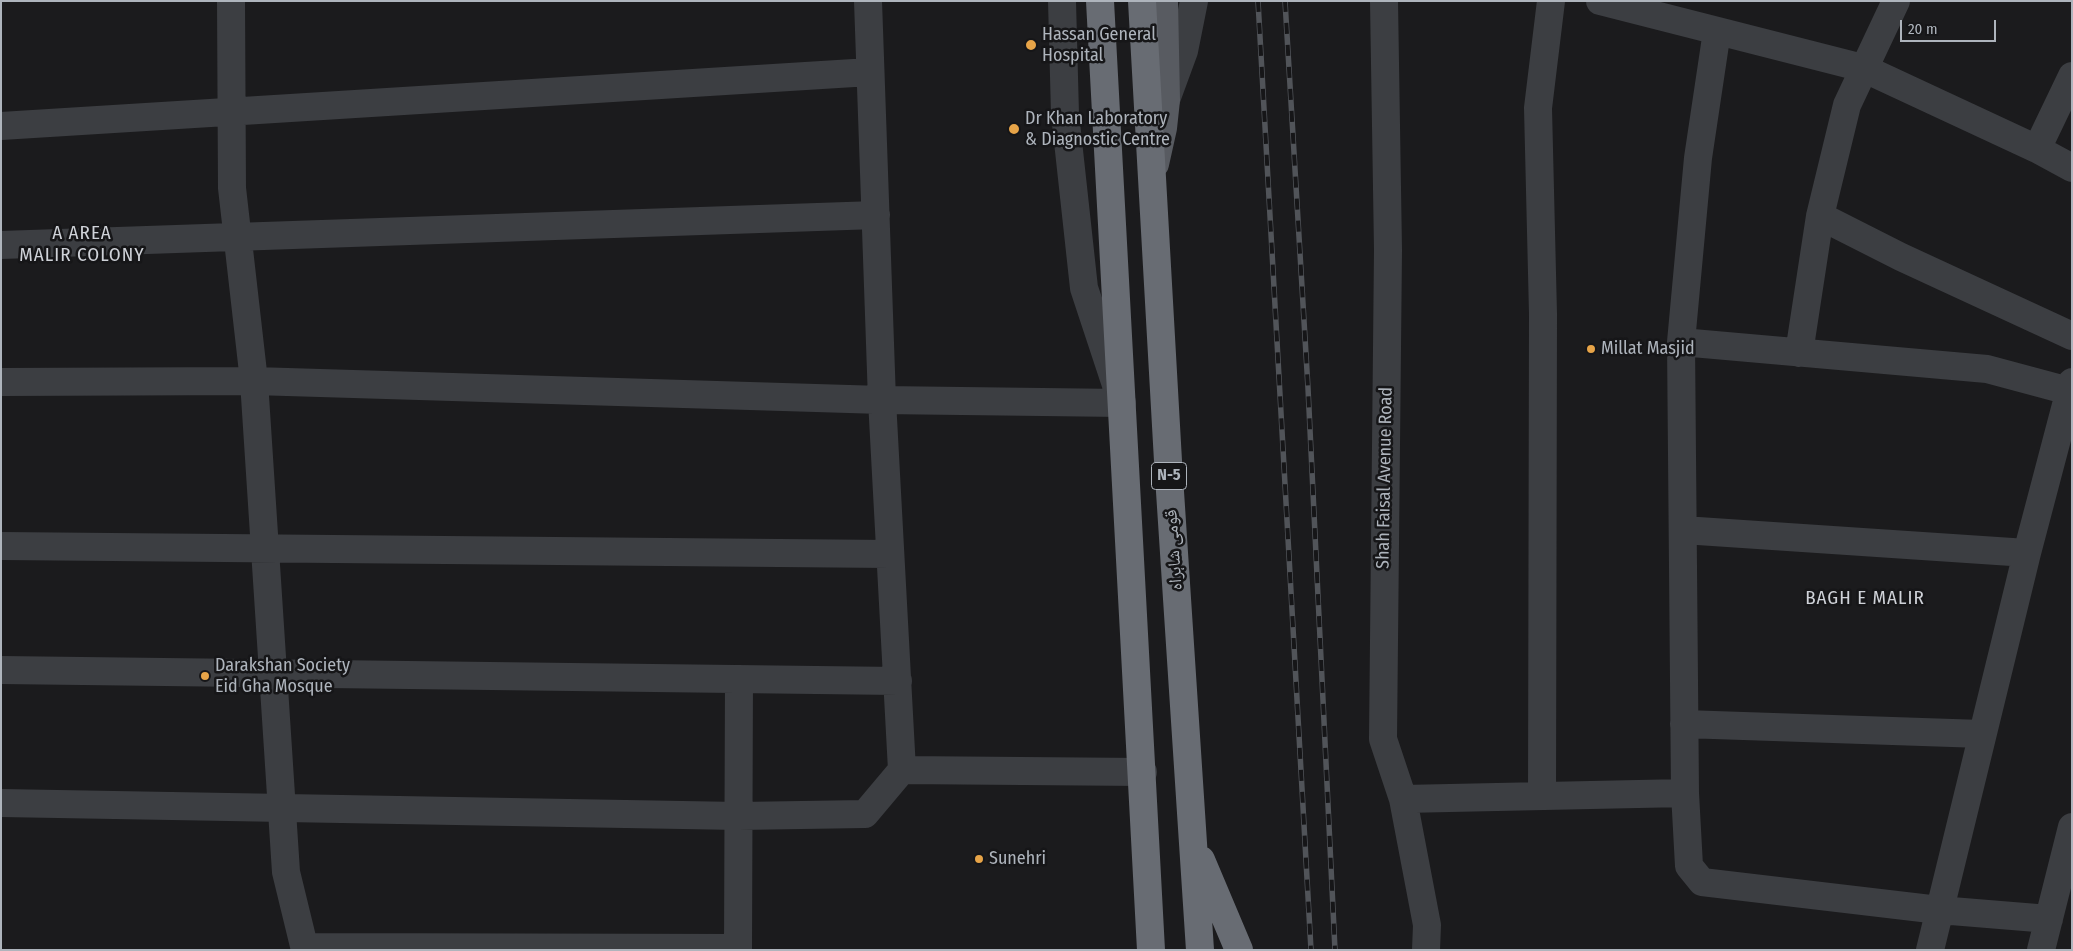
<!DOCTYPE html>
<html>
<head>
<meta charset="utf-8">
<style>
	body { margin:0 }
	#map { position:relative; width:2073px; height:951px; overflow:hidden; background:#1b1b1d; font-family:"Fira Sans Condensed",sans-serif }
	canvas { display:block }
	.frame { position:absolute; inset:0; border:2px solid #aeb4bc; pointer-events:none }
	.scale { position:absolute; left:1900px; top:20px; width:96px; height:22px; box-sizing:border-box; border:2px solid #aeb4bc; border-top:0; padding-left:6px; font-size:15px; line-height:18px; white-space:nowrap; color:#aeb4bc; -webkit-text-stroke:4px #161618; paint-order:stroke }
</style>
</head>
<body>
<div id="map">
<canvas width="2073" height="951"></canvas>
<div class="frame"></div>
<div class="scale">20 m</div>
</div>
<script>
const context = document.querySelector('canvas').getContext('2d');
context.lineJoin = 'round';
function strokePath(path, color, width, dash) {
  context.strokeStyle = color;
  context.lineWidth = width;
  context.lineCap = dash ? 'butt' : 'round';
  context.setLineDash(dash || []);
  context.stroke(path);
}
function drawText(font, color, halo, rows, align = 'center') {
  context.font = font + ' "Fira Sans Condensed","Noto Naskh Arabic",sans-serif';
  context.lineWidth = 5;
  context.setLineDash([]);
  context.textBaseline = 'middle';
  context.strokeStyle = halo;
  context.fillStyle = color;
  for (const [text, x, y, turn = 0] of rows) {
    context.save();
    context.translate(x, y);
    context.rotate((+turn || 0) * Math.PI / 180);
    context.textAlign = isNaN(turn) ? turn : align;
    if (halo) context.strokeText(text, 0, 0);
    context.fillText(text, 0, 0);
    context.restore();
  }
}
strokePath(new Path2D(`
	M231 1 232 188 254 381 286 872 305 950
	M1384 1 1388 250 1383 739 1403 799 1427 925 1426 950
	M1600 1 1863 68 2037 149 2072 168
	M1717 31 1698 158 1681 342 1685 793 1689 866 1702 882 1939 910 2049 919
	M1166 100 1184 51 1194 1
	M1 126 870 72
	M2037 149 2072 76
	M1820 216 1901 257 2072 336
	M1 245 876 215
	M1681 342 1987 369 2069 391
	M1799 353 1820 216 1847 105 1896 1
	M1 382 254 381 882 400 1122 403 1084 288 1065 114 1062 1
	M1683 530 2027 553
	M1 546 890 554
	M1 670 898 681
	M1684 724 1982 734
	M902 770 1143 772
	M1542 796 1543 314 1538 108 1551 1
	M1403 799 1685 793
	M1 803 739 816 865 814 902 770 882 400 868 1
	M305 947 738 948
	M738 950 739 679
	M1930 950 2027 553 2072 382
	M2041 950 2072 827`), '#3c3e42', 28);
strokePath(new Path2D(`
	M1155 164 1163 128 1166 100 1164 1`), '#585b61', 28);
strokePath(new Path2D(`
	M1100 1 1151 950
	M1142 1 1168 461 1200 950
	M1201 860 1239 950`), '#686c73', 28);
const rail = new Path2D(`
	M1258 1 1311 950
	M1285 1 1308 388 1335 950`);
strokePath(rail, '#515459', 5.5);
strokePath(rail, '#161618', 4, [11]);
for (const [x, y, r, color] of [
	[1031,45,6,"#e7a448"],
	[1014,129,6,"#e7a448"],
	[1591,349,5,"#e7a448"],
	[205,676,5,"#e7a448"],
	[979,859,5,"#e7a448"]
]) {
  const dot = new Path2D();
  dot.arc(x, y, r, 0, 2 * Math.PI);
  context.fillStyle = color;
  context.fill(dot);
  strokePath(dot, '#161618', 2);
}
for (const [x, y, w] of [
	[1169,476,35]
]) {
  const box = new Path2D();
  box.roundRect(x - w / 2, y - 13.5, w, 27, 4);
  context.fillStyle = '#161618';
  context.fill(box);
  strokePath(box, '#aeb4bc', 1);
}
drawText('bold 16px', '#aeb4bc', null, [
	["N-5",1169,476]
]);
drawText('18px', '#aeb4bc', '#161618', [
	["Hassan General",1042,35],
	["Hospital",1042,56],
	["Dr Khan Laboratory",1025,119],
	["& Diagnostic Centre",1025,140],
	["Millat Masjid",1601,349],
	["Darakshan Society",215,666],
	["Eid Gha Mosque",215,687],
	["Sunehri",989,859]
], 'left');
drawText('18px', '#aeb4bc', '#161618', [
	["Shah Faisal Avenue Road",1385,478,-89],
	["قومی شاہراہ",1174,550,-94]
]);
context.letterSpacing = '1px';
drawText('19px', '#cfd2d8', '#161618', [
	["A AREA",82,234],
	["MALIR COLONY",82,256],
	["BAGH E MALIR",1865,599]
]);
context.letterSpacing = '0px';
</script>
</body>
</html>
